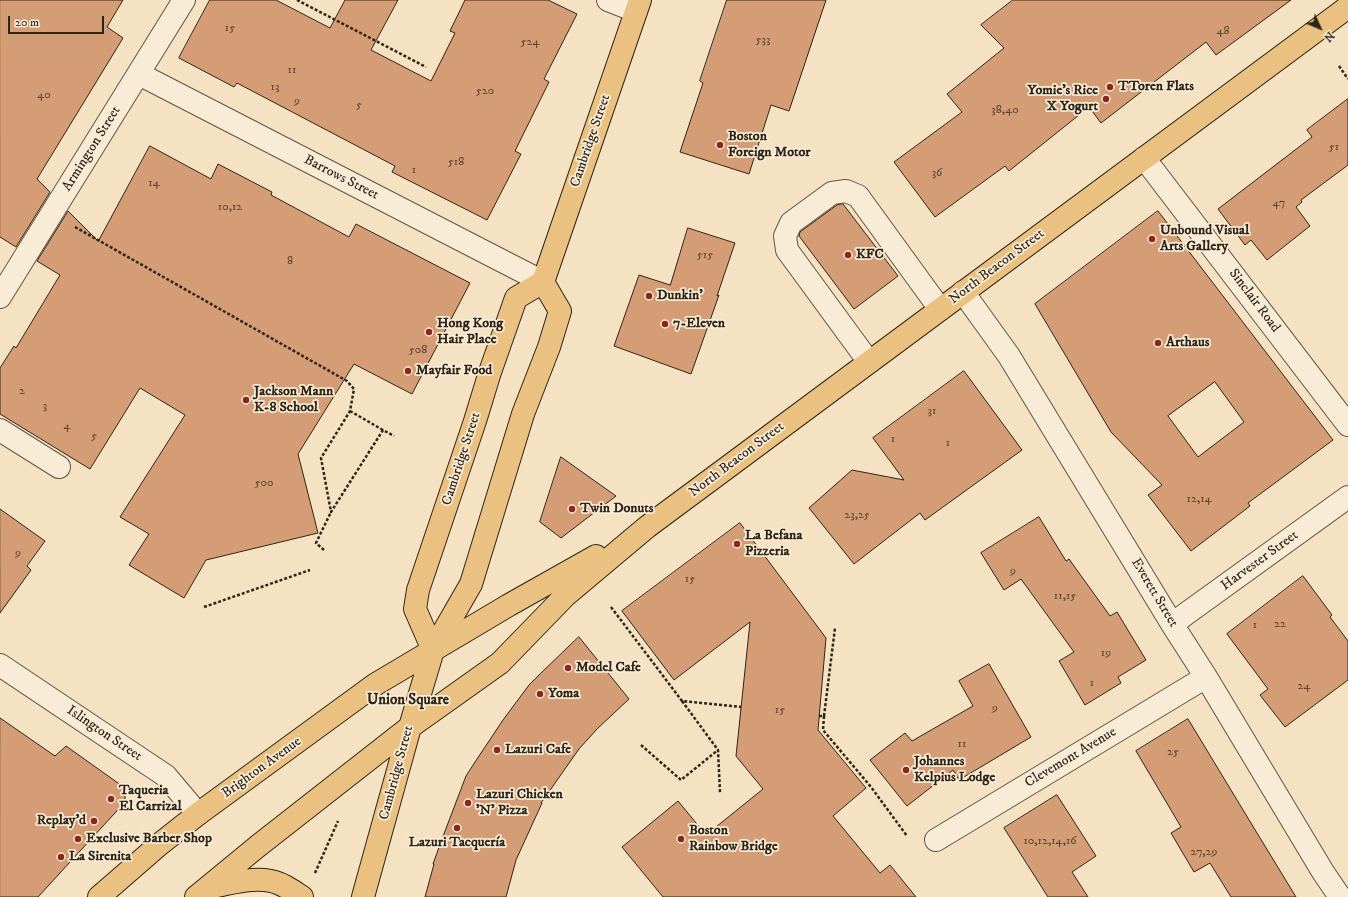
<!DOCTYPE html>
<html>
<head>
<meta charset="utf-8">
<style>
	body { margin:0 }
	#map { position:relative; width:1348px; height:897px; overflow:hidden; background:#f5e2c2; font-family:"IM FELL DW Pica",serif }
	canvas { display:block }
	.north { position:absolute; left:1300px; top:8px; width:40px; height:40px; -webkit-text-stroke:3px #f8ecd7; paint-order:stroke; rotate:134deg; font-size:11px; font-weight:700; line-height:16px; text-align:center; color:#2f2517 }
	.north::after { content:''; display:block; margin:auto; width:14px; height:18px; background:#2f2517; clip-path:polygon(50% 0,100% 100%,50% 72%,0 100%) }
	.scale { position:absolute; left:8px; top:16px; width:96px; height:18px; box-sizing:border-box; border:2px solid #2f2517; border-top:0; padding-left:5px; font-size:12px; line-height:14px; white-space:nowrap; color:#2f2517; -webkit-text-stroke:3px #f8ecd7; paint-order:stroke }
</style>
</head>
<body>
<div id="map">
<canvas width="1348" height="897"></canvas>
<div class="north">N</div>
<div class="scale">20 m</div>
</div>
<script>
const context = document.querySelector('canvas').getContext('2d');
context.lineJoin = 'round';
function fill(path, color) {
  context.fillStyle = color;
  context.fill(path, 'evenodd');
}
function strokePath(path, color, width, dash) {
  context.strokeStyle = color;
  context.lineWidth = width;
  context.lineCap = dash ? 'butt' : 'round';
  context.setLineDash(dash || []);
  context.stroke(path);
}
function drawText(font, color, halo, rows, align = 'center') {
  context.font = font + ' "IM FELL DW Pica",serif';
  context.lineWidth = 3.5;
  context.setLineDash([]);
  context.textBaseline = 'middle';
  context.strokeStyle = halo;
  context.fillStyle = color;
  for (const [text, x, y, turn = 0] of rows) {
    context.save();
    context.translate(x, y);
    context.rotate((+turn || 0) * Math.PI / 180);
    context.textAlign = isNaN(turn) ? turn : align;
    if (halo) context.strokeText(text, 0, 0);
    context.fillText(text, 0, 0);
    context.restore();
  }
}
const building = new Path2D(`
	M0 0H123L107 27 123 38 37 179 50 192 16 247 0 237Z
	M210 0H276L330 28 345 0H398L371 50 431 81 455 33 450 31 465 0H548L577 14 544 79 549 82 515 151 521 154 487 220 392 172 395 166 237 83 234 87 179 58Z
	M727 0H826L789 111 771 105 749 174 680 152 703 83 700 81Z
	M1013 0H1291L1216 55 1206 42 1101 123 1089 107 1009 171 1005 166 935 217 894 162 962 112 947 94 1004 48 981 25Z
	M1348 99V165L1301 200 1302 202 1296 207 1310 226 1267 260 1251 240 1245 245 1218 209 1312 137 1307 130Z
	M150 146 211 179 218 164 272 192 271 195 349 237 356 224 470 283 412 394 354 364 298 454 318 533 206 560 184 598 129 565 149 534 120 517 185 415 140 388 90 469 0 414V368L14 346 16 348 60 275 37 261 68 211 98 241Z
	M843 204 898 276 854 309 799 236 800 232 837 205Z
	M1158 211 1333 440 1248 503 1250 506 1191 551 1148 495 1162 485 1111 432 1035 304ZM1215 382 1244 422 1198 457 1168 416Z
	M688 228 735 243 717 296 719 295 691 374 614 346 639 275 670 285Z
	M964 371 1022 450 925 520 920 513 854 564 809 508 852 470 904 480 873 438Z
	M561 457 616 496 561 538 540 522Z
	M0 509 45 541 27 566 31 570 0 613Z
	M1039 517 1066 561 1069 559 1110 616 1117 612 1146 660 1118 677 1121 683 1085 705 1059 661 1074 652 1021 579 1004 590 981 553Z
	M740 523 826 638 818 730 866 788 833 816 880 873 890 865 916 897H663L622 847 678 801 706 835 763 789 736 756 750 622 674 680 622 611Z
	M1303 576 1332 615 1330 617 1348 641V680L1285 727 1260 695 1268 689 1227 634Z
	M579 637 629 699 597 729 579 749 541 803H542L516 860 506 897H425L434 864H433L442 839 466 776 475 762 503 720 529 685 540 674Z
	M989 664 1031 737 959 780 953 770 907 806 870 760 905 733 912 741 973 706 959 681Z
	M0 718 55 756 66 746 125 788V802L38 897H0Z
	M1188 719 1257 833 1296 897H1231L1210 863 1194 872 1171 833 1181 827 1136 751Z
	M1057 795 1096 856 1072 872 1088 897H1048L1004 828Z`);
fill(building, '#d49d76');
strokePath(building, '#2f2517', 1);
const minor = new Path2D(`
	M608 0 636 11
	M139 74 543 282
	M1144 158 1348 425
	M963 292 1009 356 1172 624 1206 677 1323 872 1340 897
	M0 297 184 0
	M869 362 787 250 785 236 791 223 832 193 846 191 858 196 940 309
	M0 430 59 467
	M1172 624 1348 497
	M0 665 166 776 198 814
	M936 840 1206 677`);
const major = new Path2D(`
	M433 650 415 609 418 590 475 421 490 372 516 298 543 282 640 0
	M208 888C228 884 251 877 271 881 282 883 293 891 302 897
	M99 897 160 844 198 814 376 684 509 605 596 556
	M196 897 258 846 410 727 500 663 566 595 647 527 1348 7
	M363 897 410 727 433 650 471 584 523 414 549 347 560 311 543 282`);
strokePath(minor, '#605442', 24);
strokePath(major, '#2f2517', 24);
strokePath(new Path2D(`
	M297 0 426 67
	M1339 66 1348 79
	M75 227 347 381 354 389 350 411 321 458 331 512 383 430 394 436
	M350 411 383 430
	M324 550 316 543 331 512
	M204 607 310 570
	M611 607 682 701 741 707
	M682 701 718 750 720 793
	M819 716H824L835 628
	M824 716 823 730 871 787 907 836
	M641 745 681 780 718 750
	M315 873 338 821`), '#2f2517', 2.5, [3, 2]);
strokePath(minor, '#f8ecd7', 22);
strokePath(major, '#eac181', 22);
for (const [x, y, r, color] of [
	[1110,87,4,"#8f2418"],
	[1106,99,4,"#8f2418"],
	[720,145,4,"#8f2418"],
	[1152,239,4,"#8f2418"],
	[848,255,4,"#8f2418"],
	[649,296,4,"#8f2418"],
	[665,324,4,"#8f2418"],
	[429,332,4,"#8f2418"],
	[1158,343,4,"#8f2418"],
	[408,371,4,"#8f2418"],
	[246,400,4,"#8f2418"],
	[572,509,4,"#8f2418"],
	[737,544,4,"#8f2418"],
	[568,668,4,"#8f2418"],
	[540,694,4,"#8f2418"],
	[497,750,4,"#8f2418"],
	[906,770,4,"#8f2418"],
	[111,799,4,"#8f2418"],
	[468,803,4,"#8f2418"],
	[94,821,4,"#8f2418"],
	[457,828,4,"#8f2418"],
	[78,839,4,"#8f2418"],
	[681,839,4,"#8f2418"],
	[61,857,4,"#8f2418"]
]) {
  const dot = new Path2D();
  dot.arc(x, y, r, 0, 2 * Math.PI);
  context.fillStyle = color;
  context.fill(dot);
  strokePath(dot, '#f8ecd7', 1.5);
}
drawText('12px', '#58432f', null, [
	["15",230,29],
	["48",1223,32],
	["533",763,41],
	["524",530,43],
	["11",292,71],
	["13",275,88],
	["520",485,92],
	["40",44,96],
	["9",297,102],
	["5",359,106],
	["38,40",1005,111],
	["51",1334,148],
	["518",456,163],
	["1",414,171],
	["36",937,174],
	["14",154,184],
	["47",1279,204],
	["10,12",230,208],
	["515",705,256],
	["8",290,262],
	["508",418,351],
	["2",22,392],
	["3",45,407],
	["31",932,412],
	["4",67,427],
	["5",94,437],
	["1",893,440],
	["1",948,444],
	["500",264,484],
	["12,14",1199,500],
	["23,25",857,516],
	["9",18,554],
	["9",1013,572],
	["15",690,580],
	["11,15",1065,597],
	["22",1280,625],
	["1",1255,626],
	["19",1106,654],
	["1",1092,684],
	["24",1304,687],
	["9",995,709],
	["15",780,711],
	["11",962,745],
	["25",1173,753],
	["10,12,14,16",1050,842],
	["27,29",1204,853]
]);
drawText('bold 14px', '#2f2517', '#f8ecd7', [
	["TToren Flats",1118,87],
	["Yomie's Rice",1098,91,"right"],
	["X Yogurt",1098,107,"right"],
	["Boston",728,137],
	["Foreign Motor",728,153],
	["Unbound Visual",1160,231],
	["Arts Gallery",1160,247],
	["KFC",856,255],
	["Dunkin'",657,296],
	["Hong Kong",437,324],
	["Hair Place",437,340],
	["7-Eleven",673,324],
	["Arthaus",1166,343],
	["Mayfair Food",416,371],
	["Jackson Mann",254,392],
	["K-8 School",254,408],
	["Twin Donuts",580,509],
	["La Befana",745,536],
	["Pizzeria",745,552],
	["Model Cafe",576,668],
	["Yoma",548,694],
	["Lazuri Cafe",505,750],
	["Johannes",914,762],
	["Kelpius Lodge",914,778],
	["Taqueria",119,791],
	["El Carrizal",119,807],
	["Lazuri Chicken",476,795],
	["'N' Pizza",476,811],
	["Replay'd",86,821,"right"],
	["Boston",689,831],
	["Rainbow Bridge",689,847],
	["Exclusive Barber Shop",86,839],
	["Lazuri Tacquería",457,843,"center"],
	["La Sirenita",69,857]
], 'left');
drawText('14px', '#2f2517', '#f8ecd7', [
	["Cambridge Street",591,141,-71],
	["Armington Street",92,149,-58],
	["Barrows Street",341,178,27],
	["North Beacon Street",997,267,-37],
	["Sinclair Road",1254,301,53],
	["Cambridge Street",462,459,-72],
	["North Beacon Street",737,460,-37],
	["Harvester Street",1260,561,-36],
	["Everett Street",1154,593,59],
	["Islington Street",104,734,34],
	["Clevemont Avenue",1071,758,-31],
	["Brighton Avenue",262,768,-36],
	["Cambridge Street",397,773,-75]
]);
drawText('bold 15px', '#2f2517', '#f8ecd7', [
	["Union Square",408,701]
]);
</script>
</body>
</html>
